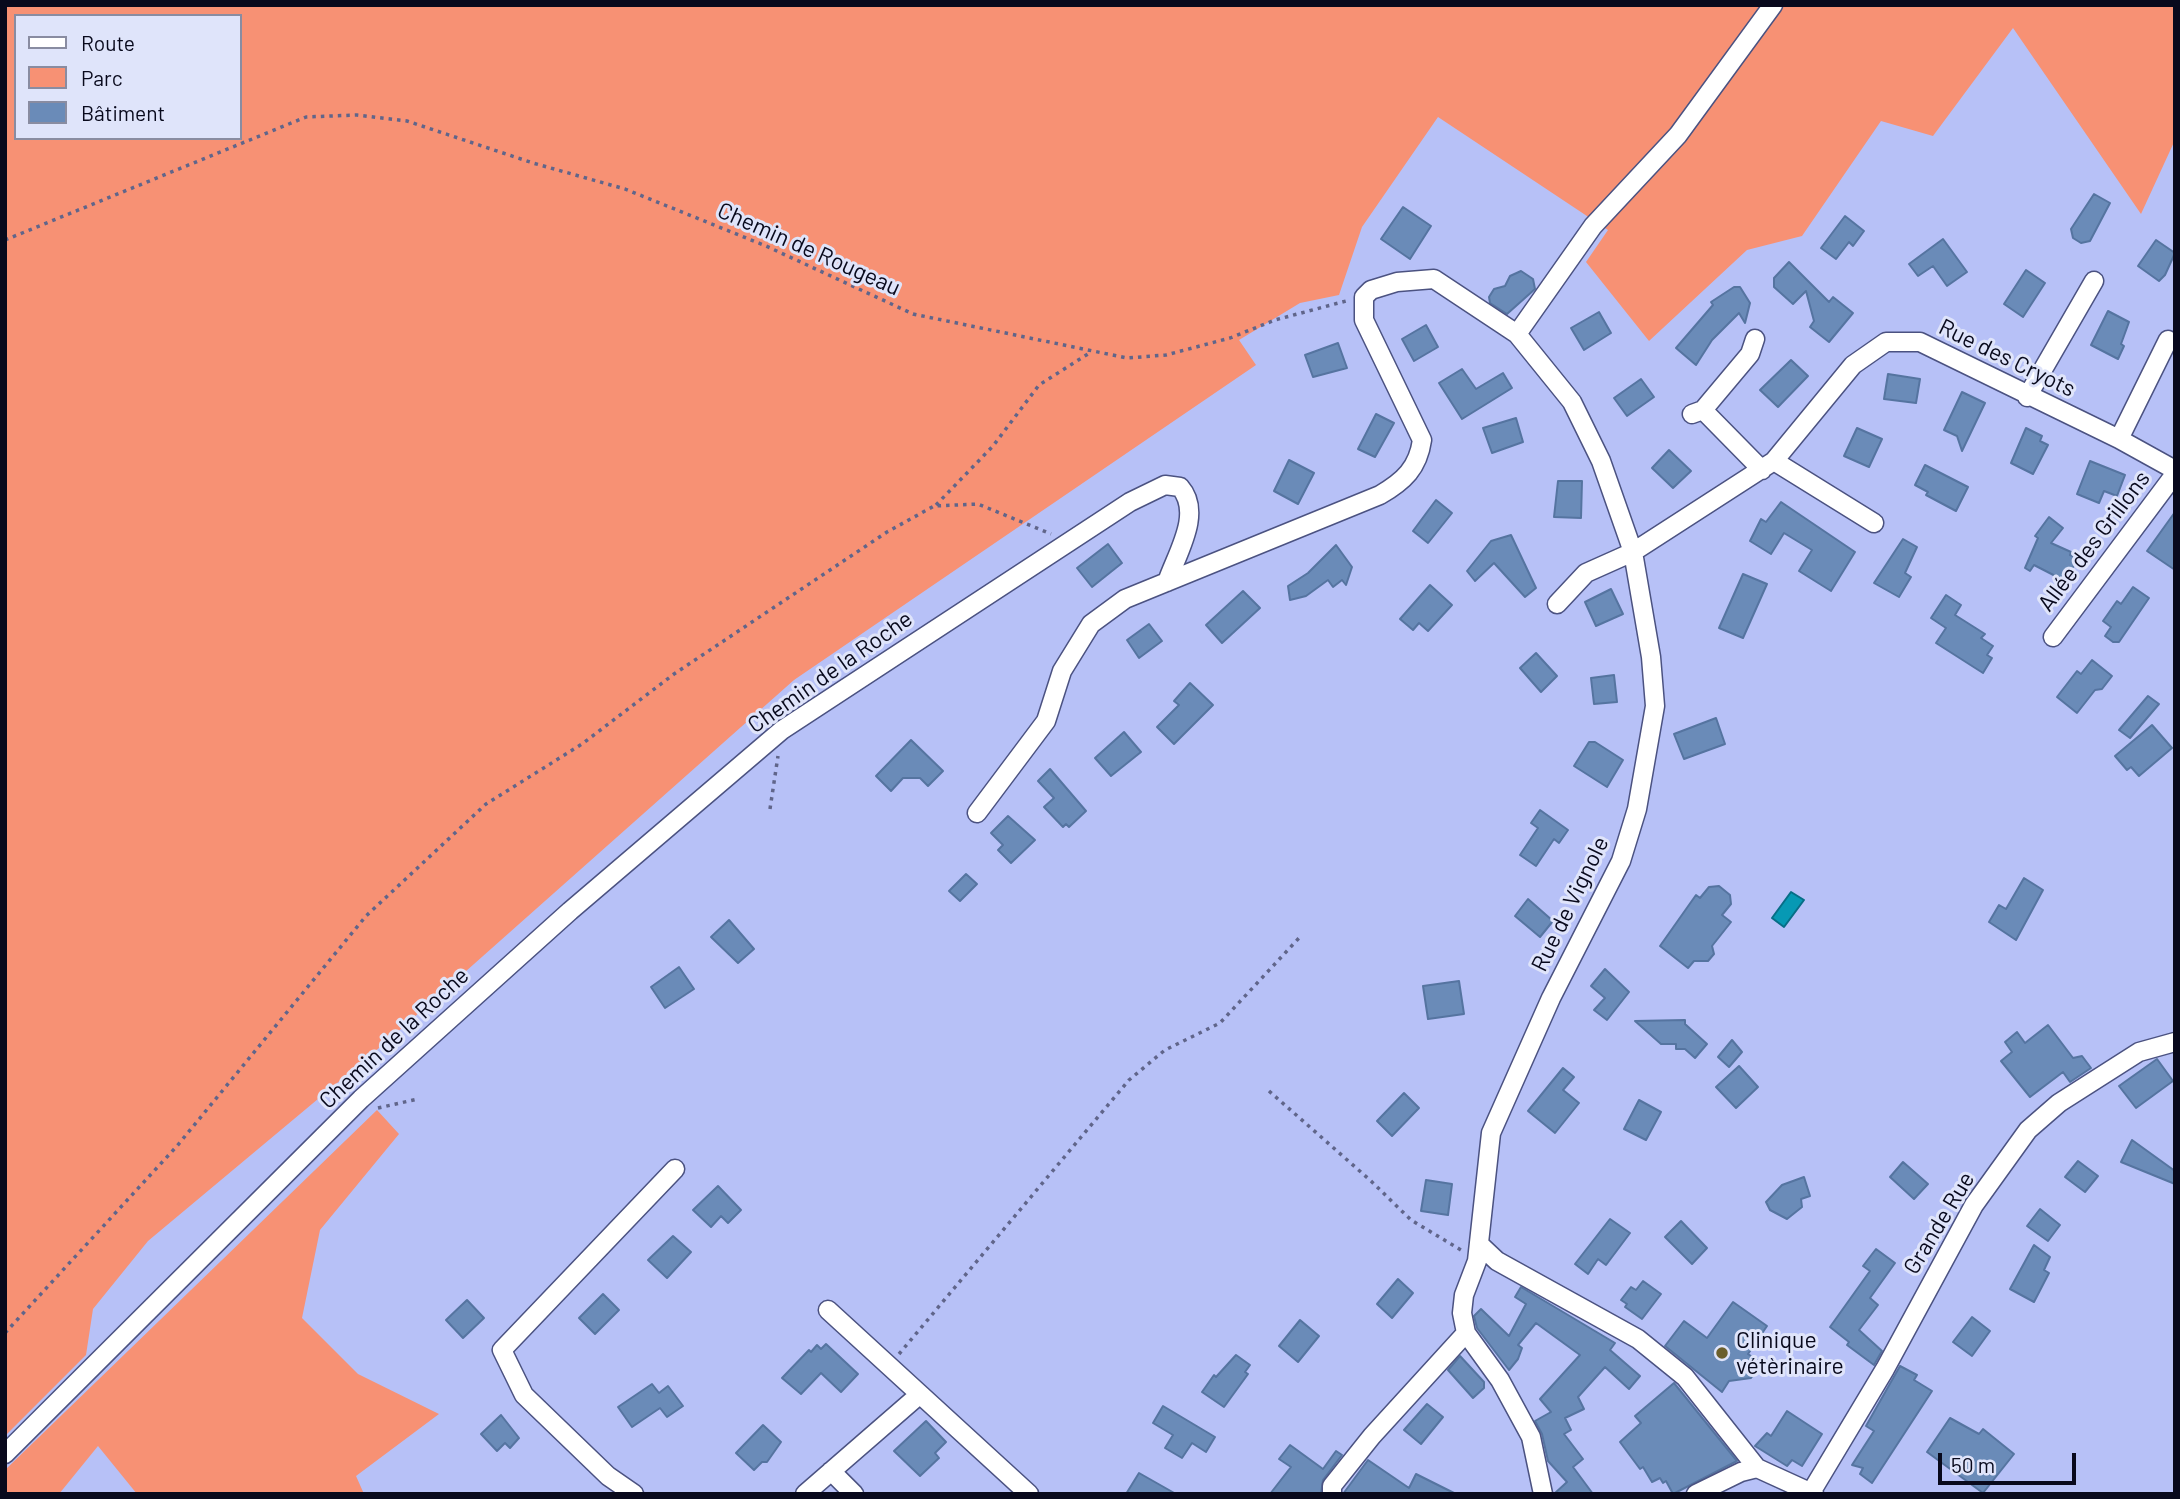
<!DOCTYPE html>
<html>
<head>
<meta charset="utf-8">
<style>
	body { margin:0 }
	#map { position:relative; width:2180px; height:1499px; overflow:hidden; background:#b7c1f7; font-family:Barlow,sans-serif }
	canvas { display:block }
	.frame { position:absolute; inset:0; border:7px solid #08091c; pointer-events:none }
	.legend { position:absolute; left:14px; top:14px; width:228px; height:126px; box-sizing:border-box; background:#dfe4fa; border:2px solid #898ca1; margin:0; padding:9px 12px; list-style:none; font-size:21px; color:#08091c }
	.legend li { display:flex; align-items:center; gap:14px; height:35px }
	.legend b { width:35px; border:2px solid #898ca1 }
	.scale { position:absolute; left:1938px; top:1453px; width:138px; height:32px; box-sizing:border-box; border:4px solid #08091c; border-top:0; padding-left:9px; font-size:21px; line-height:24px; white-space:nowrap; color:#08091c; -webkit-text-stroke:5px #dfe4fa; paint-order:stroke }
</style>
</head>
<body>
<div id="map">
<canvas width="2180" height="1499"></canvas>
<div class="frame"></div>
<ul class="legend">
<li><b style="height:9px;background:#fff"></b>Route</li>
<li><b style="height:19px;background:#f79174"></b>Parc</li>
<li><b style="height:19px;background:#6a8bb8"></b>Bâtiment</li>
</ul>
<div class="scale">50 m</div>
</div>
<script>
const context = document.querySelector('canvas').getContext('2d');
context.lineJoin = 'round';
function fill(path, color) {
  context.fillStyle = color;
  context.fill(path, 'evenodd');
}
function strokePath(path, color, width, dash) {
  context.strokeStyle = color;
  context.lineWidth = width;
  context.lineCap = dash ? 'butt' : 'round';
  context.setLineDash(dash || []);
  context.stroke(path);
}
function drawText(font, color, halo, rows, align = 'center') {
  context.font = font + ' Barlow,sans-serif';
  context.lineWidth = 6;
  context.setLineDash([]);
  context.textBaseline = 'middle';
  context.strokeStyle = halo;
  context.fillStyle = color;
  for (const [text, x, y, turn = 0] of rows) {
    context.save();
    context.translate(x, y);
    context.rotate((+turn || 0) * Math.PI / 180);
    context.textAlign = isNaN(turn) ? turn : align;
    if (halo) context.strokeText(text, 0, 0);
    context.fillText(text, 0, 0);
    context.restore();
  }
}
fill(new Path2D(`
	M5 5H2175V140L2141 214 2013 28 1933 136 1881 121 1802 236 1747 250 1649 341 1586 262 1608 230 1438 117 1362 227 1339 295 1300 303 1239 340 1256 365 794 680 385 1043 148 1241 93 1309 86 1355 5 1436ZM16 16H240V138H16Z
	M377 1110 399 1134 320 1230 302 1318 358 1374 439 1414 356 1476 364 1494H137L98 1446 59 1494H5V1470Z`), '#f79174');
const water = new Path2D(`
	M1791 892 1804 900 1784 927 1772 918Z`);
fill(water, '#0799b4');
strokePath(water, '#076e86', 2);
const building = new Path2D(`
	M2094 194 2110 203 2090 241 2081 243 2073 238 2071 229Z
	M1403 207 1431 226 1410 259 1381 239Z
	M1845 216 1864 231 1853 246 1849 242 1836 259 1821 248Z
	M1943 239 1967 272 1947 286 1933 266 1918 276 1909 264Z
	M2156 240 2175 253 2165 275 2159 281 2138 266Z
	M1789 262 1829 302 1833 297 1853 313 1829 342 1810 327 1814 321 1806 291 1793 304 1774 287V278Z
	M2026 270 2045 283 2023 317 2004 304Z
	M1521 271 1533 279 1535 289 1507 314 1490 303 1489 297 1494 289 1505 286 1510 276Z
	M1734 287H1740L1750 303 1745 323 1739 313 1712 340 1696 365 1676 348 1713 305 1711 302Z
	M2108 311 2129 322 2121 344 2124 346 2118 359 2091 345Z
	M1599 312 1611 333 1584 350 1571 328Z
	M1426 325 1438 347 1414 361 1402 339Z
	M1338 343 1347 368 1313 377 1305 355Z
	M1791 360 1808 376 1778 407 1760 390Z
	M1462 369 1476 389 1503 373 1512 388 1462 419 1439 383Z
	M1888 374 1920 379 1916 403 1884 399Z
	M1641 379 1654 397 1627 416 1614 398Z
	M1962 392 1985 403 1962 451 1957 436 1944 430Z
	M1376 414 1394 423 1375 457 1358 449Z
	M1516 418 1523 442 1492 453 1483 428Z
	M1857 428 1882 439 1869 467 1844 456Z
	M2026 428 2042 436 2040 441 2048 445 2033 474 2011 463Z
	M1669 450 1691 471 1673 488 1652 468Z
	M1289 460 1314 473 1298 504 1274 491Z
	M2090 461 2125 475 2117 496 2104 491 2099 503 2077 494Z
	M1925 465 1968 487 1956 511 1926 495 1928 492 1915 485Z
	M1558 481H1582L1581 518 1554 517Z
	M1436 500 1452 513 1428 543 1413 531Z
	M1781 502 1855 552 1831 591 1799 571 1812 550 1784 533 1771 554 1750 541 1761 519 1766 522Z
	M2175 512V570L2147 551Z
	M2049 517 2063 528 2051 543 2071 552 2070 555 2077 558 2067 582 2034 565 2030 571 2025 568 2038 538 2035 536Z
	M1511 535 1536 588 1525 597 1494 563 1475 581 1467 571 1491 541Z
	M1903 539 1917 547 1905 573 1911 577 1899 597 1874 583Z
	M1108 544 1122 563 1092 587 1077 568Z
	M1336 545 1352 567 1346 585 1342 580 1333 587 1328 580 1306 596 1290 600 1288 586 1308 573Z
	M1743 574 1767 584 1743 638 1719 628Z
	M1430 585 1452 605 1428 631 1419 623 1413 630 1400 619Z
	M2133 587 2149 598 2119 642H2113L2105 636 2111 627 2103 621 2117 601 2121 604Z
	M1611 589 1623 614 1596 626 1585 602Z
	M1243 591 1260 608 1222 643 1206 625Z
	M1946 595 1961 605 1955 615 1985 634 1981 638 1993 646 1987 655 1992 658 1983 673 1936 643 1946 628 1931 618Z
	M1149 624 1162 641 1139 658 1127 640Z
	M1536 653 1557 676 1541 692 1520 668Z
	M2092 660 2112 676 2102 689 2095 690 2077 713 2057 697 2077 671 2081 674Z
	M1614 675 1617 702 1594 704 1591 678Z
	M1190 683 1213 705 1174 744 1157 727 1179 705 1174 701Z
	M2148 696 2159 704 2130 738 2119 730Z
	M1716 718 1725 744 1684 759 1674 734Z
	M2152 725 2172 748 2139 776 2131 767 2127 770 2115 756Z
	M1124 732 1141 752 1111 776 1095 758Z
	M911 740 943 771 928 786 920 778H903L891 791 876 776Z
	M1589 742H1595L1623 760 1607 787 1574 766Z
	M1050 769 1086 811 1069 827 1066 824 1063 827 1044 807 1054 798 1038 781Z
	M1540 810 1568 830 1559 843 1554 839 1536 866 1520 855 1538 828 1531 823Z
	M1008 816 1035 840 1011 863 998 850 1003 845 991 833Z
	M966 874 977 884 960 901 949 891Z
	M2024 878 2043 890 2016 940 1989 922 1999 905 2006 909Z
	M1719 886 1730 895 1731 904 1722 915 1731 922 1712 946 1714 954 1708 961H1694L1688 968 1660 946 1696 895 1700 898 1709 887Z
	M1528 899 1553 921 1540 937 1515 916Z
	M729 920 754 949 738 963 711 937Z
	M679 967 694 989 665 1008 651 987Z
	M1605 969 1629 992 1607 1020 1594 1010 1605 998 1591 986Z
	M1459 981 1464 1014 1428 1019 1423 986Z
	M1685 1020V1024L1707 1044 1695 1058 1685 1049H1676V1044H1661L1635 1021Z
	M2048 1025 2073 1058 2082 1056 2091 1068 2070 1082 2063 1072 2030 1097 2001 1061 2012 1052 2005 1042 2017 1032 2025 1043Z
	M1732 1040 1742 1052 1729 1067 1718 1057Z
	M2157 1059 2173 1081 2136 1108 2119 1086Z
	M1739 1066 1758 1087 1736 1108 1716 1087Z
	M1563 1068 1574 1077 1563 1090 1579 1103 1555 1133 1528 1111Z
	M1404 1093 1419 1108 1392 1136 1377 1121Z
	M1639 1100 1661 1112 1646 1140 1624 1129Z
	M2132 1140 2175 1171V1184L2121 1162Z
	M2078 1161 2098 1176 2085 1192 2065 1177Z
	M1903 1162 1928 1184 1914 1199 1890 1177Z
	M1804 1177 1810 1196 1801 1199 1802 1207 1787 1219 1770 1210 1766 1202 1782 1185Z
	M1426 1180 1452 1184 1448 1215 1421 1211Z
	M718 1186 741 1210 728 1223 721 1216 711 1227 693 1210Z
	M2040 1209 2060 1225 2048 1241 2027 1226Z
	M1610 1219 1630 1233 1606 1265 1598 1259 1588 1274 1575 1264Z
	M1681 1221 1707 1248 1692 1264 1665 1237Z
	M673 1236 691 1252 667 1278 648 1260Z
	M2034 1245 2050 1257 2044 1270 2049 1273 2034 1302 2010 1289Z
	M1876 1249 1895 1263 1870 1298 1878 1305 1859 1330 1882 1351 1874 1365 1847 1345 1849 1342 1830 1327 1870 1271 1863 1266Z
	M1398 1279 1413 1293 1392 1318 1377 1304Z
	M1643 1281 1661 1294 1642 1319 1625 1307 1627 1304 1621 1300 1631 1287 1636 1290Z
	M1521 1287 1615 1343 1610 1350 1640 1376 1629 1389 1605 1367 1578 1397 1584 1409 1565 1418 1571 1430 1564 1434 1583 1459 1573 1467 1593 1494H1554L1567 1482 1548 1461 1542 1434 1535 1421 1551 1412 1540 1399 1580 1355 1536 1323 1518 1345 1522 1348 1518 1359 1509 1370 1477 1328 1474 1316 1481 1309 1509 1336 1526 1304 1515 1297Z
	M603 1294 619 1310 595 1334 579 1318Z
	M467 1300 484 1318 463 1338 446 1320Z
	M1733 1302 1767 1326 1748 1354 1761 1363 1751 1378 1729 1381 1722 1392 1665 1346 1684 1321 1707 1338Z
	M1972 1317 1990 1331 1972 1356 1953 1342Z
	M1300 1320 1319 1336 1298 1362 1279 1346Z
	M826 1344 858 1374 841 1392 821 1373 801 1394 782 1378 809 1350 811 1352 817 1345 821 1349Z
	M1236 1355 1250 1365 1245 1372 1248 1374 1224 1407 1202 1392 1214 1375 1216 1377Z
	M1460 1356 1484 1382V1388L1473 1398 1448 1370Z
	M1900 1366 1917 1375 1914 1380 1932 1391 1872 1483 1860 1474 1863 1468 1852 1465 1874 1431 1866 1426Z
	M1674 1383 1737 1461 1673 1494 1666 1481 1663 1483 1660 1478 1652 1482 1643 1467 1640 1469 1620 1442 1641 1423 1635 1416Z
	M652 1384 659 1393 668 1386 683 1406 667 1417 660 1408 632 1427 618 1407Z
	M1427 1404 1443 1417 1421 1444 1404 1430Z
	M1163 1406 1215 1437 1206 1452 1192 1443 1182 1458 1165 1448 1173 1435 1153 1423Z
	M1787 1411 1822 1434 1802 1466 1792 1460 1787 1466 1755 1446 1767 1433 1771 1436Z
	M501 1415 519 1438 510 1448 505 1443 497 1451 481 1434Z
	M1950 1418 1979 1434 1983 1429 2014 1454 1983 1493 1927 1452Z
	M926 1421 946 1442 935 1453 939 1458 920 1476 894 1451Z
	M763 1425 781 1442 767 1462H762L754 1470 736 1453Z
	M1290 1445 1323 1469 1336 1451 1342 1455 1323 1480 1321 1494H1270L1291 1467 1279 1459Z
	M1368 1460 1409 1488 1416 1474 1456 1494H1343Z
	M1139 1473 1176 1494H1126Z`);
fill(building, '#6a8bb8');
strokePath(building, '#5574a0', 2);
const minor = new Path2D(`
	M1517 334 1593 226 1678 135 1773 5
	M2027 397 2094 281
	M1703 410 1762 470
	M1692 414 1703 410 1750 354 1755 339
	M2119 439 2168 340
	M1774 461 1874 523
	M1557 604 1586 573 1633 552 1774 461 1853 365 1886 342H1920L2119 439 2175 470
	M2053 637 2175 474
	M977 813 1046 721 1062 671 1091 624 1125 599 1380 495C1404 481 1418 468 1422 440L1364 320V297L1371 290 1397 282 1434 279 1517 334 1572 402 1601 461 1633 552 1651 657 1655 706 1637 809 1621 861 1551 998 1491 1133 1477 1261 1464 1295 1462 1313 1466 1333 1500 1380 1531 1437 1543 1494
	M1479 1244 1497 1261 1638 1339 1685 1377 1757 1468
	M828 1310 1029 1494
	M5 1454 361 1099 570 911 782 730 1130 502 1165 485 1180 487C1203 513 1177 553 1167 582
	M831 1471 854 1494
	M634 1494 608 1476 524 1395 502 1350 675 1169
	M805 1494 919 1395
	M1332 1494V1486L1372 1436 1466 1333
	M1696 1494 1741 1472 1757 1468 1814 1494
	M1810 1494 1885 1369 1974 1205 2028 1130 2059 1103 2139 1052 2175 1042`);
strokePath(minor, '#4b5281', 21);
strokePath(new Path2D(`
	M5 240 306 117 357 115 407 121 533 163 625 189 766 246 913 314 1127 358 1166 355 1230 338 1275 320 1346 301
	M936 505 993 446 1039 385 1091 352
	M770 809 778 756
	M1269 1091 1371 1181 1411 1220 1461 1250
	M378 1108 418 1099
	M5 1333 177 1146 366 916 486 804 582 744 674 674 887 532 934 506 978 504 1051 534
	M899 1354 1129 1080 1165 1050 1220 1023 1299 938`), '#60658a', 3.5, [3.5, 5]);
strokePath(minor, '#fff', 18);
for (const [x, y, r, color] of [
	[1722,1353,7,"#6b5f2c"]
]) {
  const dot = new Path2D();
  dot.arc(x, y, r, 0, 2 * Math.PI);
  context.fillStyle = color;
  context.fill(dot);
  strokePath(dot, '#dfe4fa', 2.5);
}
drawText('23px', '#08091c', '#dfe4fa', [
	["Chemin de Rougeau",809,249,24],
	["Rue des Cryots",2007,358,26],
	["Allée des Grillons",2094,541,-53],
	["Chemin de la Roche",830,672,-35],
	["Rue de Vignole",1570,904,-64],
	["Chemin de la Roche",394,1038,-43],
	["Grande Rue",1939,1223,-59]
]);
drawText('23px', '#08091c', '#dfe4fa', [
	["Clinique",1736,1340],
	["vétèrinaire",1736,1366]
], 'left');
</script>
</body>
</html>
